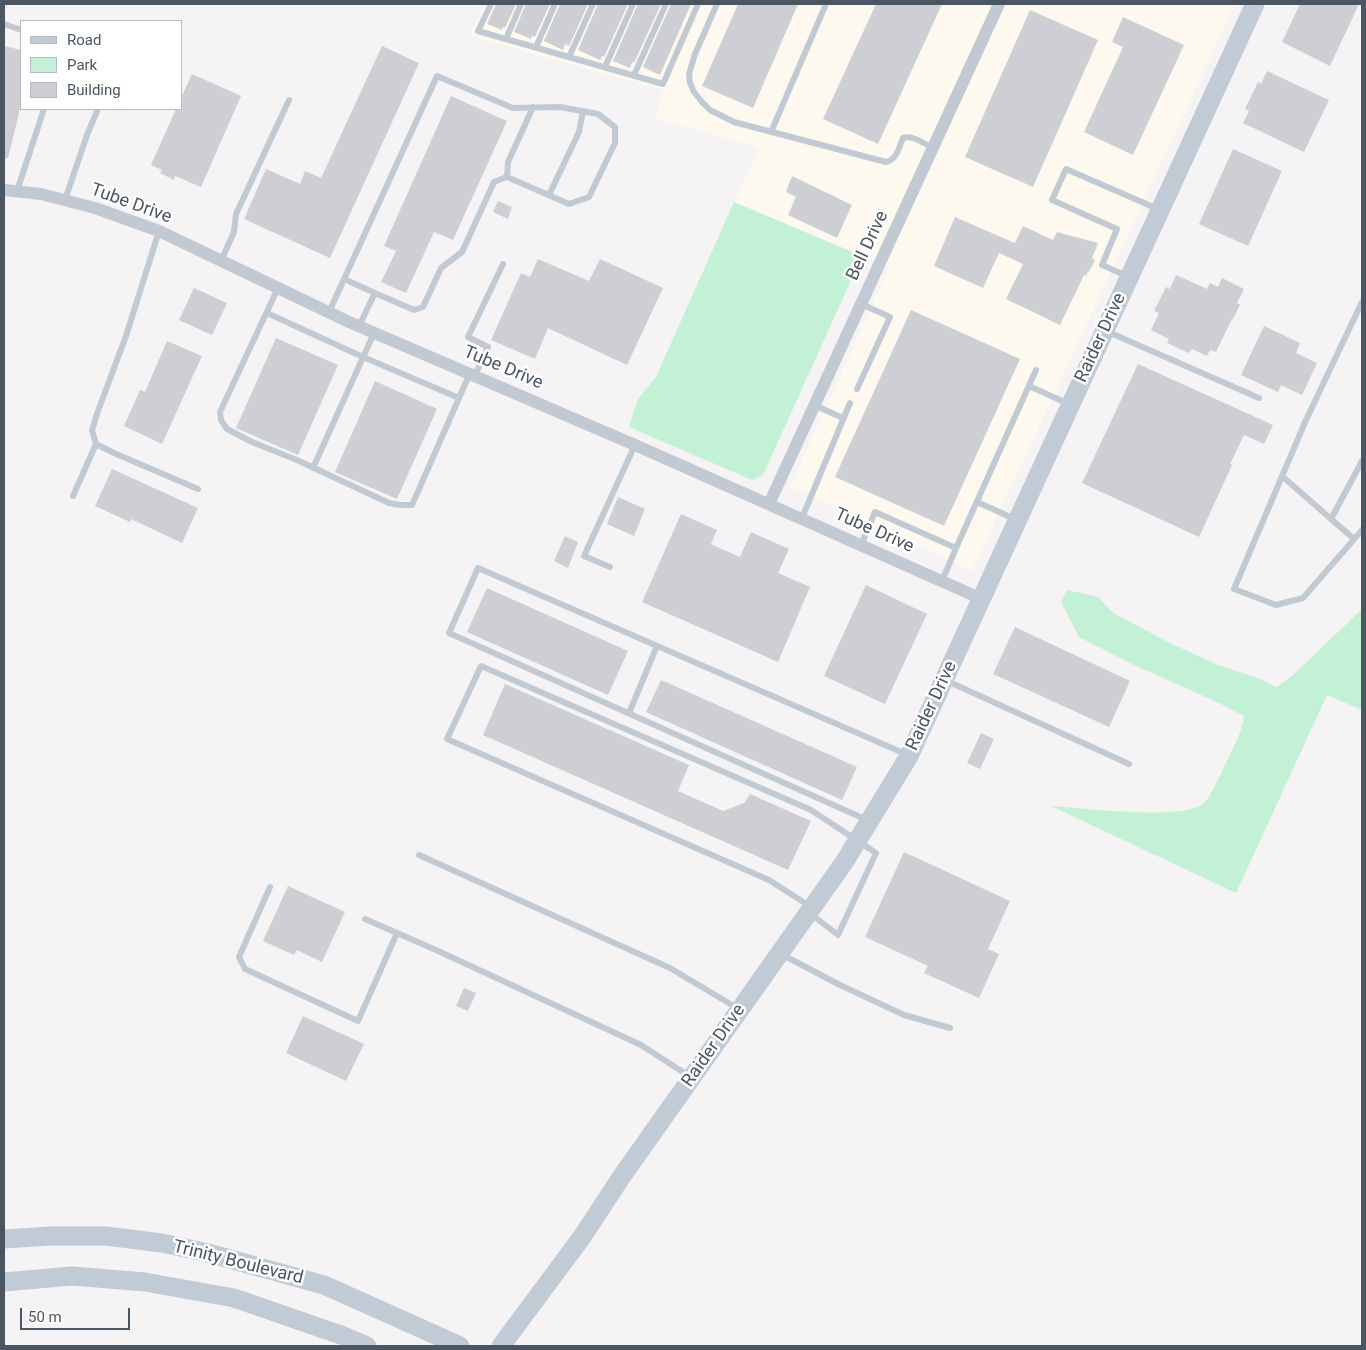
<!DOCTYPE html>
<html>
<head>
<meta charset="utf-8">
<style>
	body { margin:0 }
	#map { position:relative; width:1366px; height:1350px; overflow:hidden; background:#f5f3f3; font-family:Roboto,sans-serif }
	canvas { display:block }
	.frame { position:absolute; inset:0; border:5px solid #4a5661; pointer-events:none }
	.legend { position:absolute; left:20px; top:20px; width:162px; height:90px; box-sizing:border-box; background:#fff; border:1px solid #b7bbc0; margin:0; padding:6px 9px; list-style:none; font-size:15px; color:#4a5661 }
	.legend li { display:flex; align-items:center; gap:10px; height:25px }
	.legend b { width:25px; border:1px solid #b7bbc0 }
	.scale { position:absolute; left:20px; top:1308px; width:110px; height:22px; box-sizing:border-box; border:2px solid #4a5661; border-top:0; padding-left:6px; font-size:15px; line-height:18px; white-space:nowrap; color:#4a5661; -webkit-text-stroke:4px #fff; paint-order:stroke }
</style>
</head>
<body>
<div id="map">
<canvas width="1366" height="1350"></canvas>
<div class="frame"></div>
<ul class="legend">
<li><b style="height:6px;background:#c1cbd6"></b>Road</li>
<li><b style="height:14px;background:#c3f1d5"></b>Park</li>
<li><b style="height:14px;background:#cdcfd5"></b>Building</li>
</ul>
<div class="scale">50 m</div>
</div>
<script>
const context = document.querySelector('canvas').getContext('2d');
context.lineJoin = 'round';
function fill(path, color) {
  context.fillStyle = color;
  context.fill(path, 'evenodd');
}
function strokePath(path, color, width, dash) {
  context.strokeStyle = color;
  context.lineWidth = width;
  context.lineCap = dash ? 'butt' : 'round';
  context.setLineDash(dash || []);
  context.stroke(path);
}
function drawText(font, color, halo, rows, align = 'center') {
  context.font = font + ' Roboto,sans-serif';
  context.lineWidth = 5;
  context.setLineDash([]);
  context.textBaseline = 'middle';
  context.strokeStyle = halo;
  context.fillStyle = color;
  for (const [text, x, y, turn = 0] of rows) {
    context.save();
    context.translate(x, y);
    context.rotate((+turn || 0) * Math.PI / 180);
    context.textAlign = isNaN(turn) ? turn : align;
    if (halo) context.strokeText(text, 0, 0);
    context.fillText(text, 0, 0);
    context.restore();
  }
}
fill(new Path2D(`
	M485 4H1235L972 571 790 487 889 267 734 202 759 147 655 119 664 90 470 36Z`), '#fdf9ef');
fill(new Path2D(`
	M734 202 862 256 763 475 752 480 629 427 638 399 656 377Z
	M1067 590 1098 597 1113 613 1172 644 1218 665 1255 677 1277 687 1293 675 1362 609V710L1327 695 1236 893 1051 806C1081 808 1184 821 1204 803 1210 798 1222 771 1226 763 1233 748 1242 733 1244 716L1217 702 1134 665 1079 637 1061 602Z`), '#c3f1d5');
fill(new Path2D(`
	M496 4H516L505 28 503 27 502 30 487 24Z
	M526 4H550L535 37 532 36 531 39 514 32Z
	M560 4H588L569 46 565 44 563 50 544 41Z
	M598 4H628L604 57 602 56 600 60 578 50Z
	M638 4H661L634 63 632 62 630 68 613 61Z
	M671 4H691L660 75 643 67Z
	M738 4H798L753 108 702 86Z
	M876 4H942L878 144 823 119Z
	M1300 4H1359L1330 66 1282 42Z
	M1030 10 1098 40 1033 187 965 157Z
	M1123 17 1184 45 1133 155 1084 132 1123 47 1112 42Z
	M4 46 21 50V105L8 158H4Z
	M382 46 419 63 330 258 244 219 266 169 300 184 305 171 321 178Z
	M1267 71 1329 100 1304 152 1243 123 1249 111 1245 109 1258 82 1261 84Z
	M192 74 241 96 201 187 175 176 174 180 160 173 162 170 151 165 176 109H181V98Z
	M451 96 507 121 453 240 434 232 406 293 381 282 396 251 384 246Z
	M1233 149 1282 171 1248 246 1199 224Z
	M792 176 852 205 837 238 788 215 796 197 786 192Z
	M498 201 512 207 508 219 493 212Z
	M955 217 1015 243 1023 226 1053 240 1057 232 1098 243 1092 258 1095 260 1089 272 1088 271 1086 276 1084 275 1060 325 1006 299 1023 264 999 253 983 288 934 266Z
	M538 259 589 281 600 259 663 288 627 365 548 328 535 359 491 340 521 273 530 277Z
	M1176 275 1207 289 1210 283 1218 287 1222 278 1244 289 1237 303 1240 305 1233 319H1232L1216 352 1210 350 1207 356 1192 349 1189 353 1167 343 1169 339 1151 330 1159 313 1154 311 1166 287 1170 289Z
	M194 288 227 303 212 335 179 320Z
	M911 310 1020 359 944 526 835 477Z
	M1264 326 1300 343 1296 353 1317 363 1302 395 1281 385 1278 392 1241 375Z
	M276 338 338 365 298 455 236 428Z
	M167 341 202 356 162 444 124 426 140 390 145 392Z
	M1138 364 1273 425 1264 444 1244 435 1230 464 1232 465 1199 537 1082 483Z
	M375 381 437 409 397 499 335 472Z
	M112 469 198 508 182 543 131 519 130 522 95 506Z
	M618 497 645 509 634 536 607 524Z
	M681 514 717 530 711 544 740 557 751 532 789 549 778 573 810 587 778 662 642 602Z
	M565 536 578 542 568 568 554 561Z
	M866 585 927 614 885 704 824 676Z
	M487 588 628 651 608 695 467 632Z
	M1015 627 1130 681 1109 727 993 674Z
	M661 680 857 767 842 800 646 712Z
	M505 684 689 765 678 791 723 811 744 803 750 794 811 821 788 870 483 735Z
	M981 733 994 739 980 769 967 763Z
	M904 852 1010 901 988 949 999 954 979 998 924 973 928 966 865 937Z
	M288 886 345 912 322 962 297 950 294 955 263 941Z
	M464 988 476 993 468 1011 456 1006Z
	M303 1016 364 1044 346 1081 286 1053Z`), '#cdcfd5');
strokePath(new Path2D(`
	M491 4 478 31 663 84 698 4
	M717 4 695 54 689 74 690 83 694 92 702 102 710 110 734 122 886 162C897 160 899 147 903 138 913 135 923 143 933 148
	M4 24 21 30
	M506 39 521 4
	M536 47 555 4
	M569 57 593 4
	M605 67 633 4
	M634 75 666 4
	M771 132 826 4
	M507 177 508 162 533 107
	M17 191 44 109
	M549 195 579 132 583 111
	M65 200 87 135 98 109
	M159 231 126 336 98 411 92 430 96 444 114 453 198 489
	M221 261 234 232 236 214 289 100
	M1129 277 1102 265 1117 229 1052 200 1066 169 1158 209
	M344 279 375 293 359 326
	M278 288 220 412 221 420 227 429 252 442 297 460 389 503 400 505H412L470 373
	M1362 302 1306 420 1234 589 1276 605 1303 598 1362 530
	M329 312 437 76 513 108 560 107 598 114 615 127V143L589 197 569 204 507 177 494 182 462 252 441 268 423 307 414 310 375 293
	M267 313 363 357 459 398
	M1106 331 1259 398
	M475 375 488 347 468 337 503 264
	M1029 386 1069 404
	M857 389 890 317 861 304
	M814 405 843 418
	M313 468 374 333
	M1282 476 1331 519
	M73 496 96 444
	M977 502 1017 520
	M802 518 850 403
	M1354 539 1331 519 1362 461
	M861 545 875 512 956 548 942 581
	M956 548 1036 370
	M610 567 584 556 635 445
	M945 680 1129 764
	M629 713 657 646
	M867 820 449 633 478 568 908 755
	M419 855 670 968 737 1008
	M270 887 239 957 245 969 358 1021 397 933
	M811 914 838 935 876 853 811 810 481 666 447 739 769 880 811 907
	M365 919 436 950 641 1045 689 1076
	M781 954 838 984 904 1015 950 1028`), '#c1cad2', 6);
strokePath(new Path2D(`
	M4 190 41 194 95 208 159 231 349 322 635 445 982 599
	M769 504 999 4`), '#c1cad2', 12);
strokePath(new Path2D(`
	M4 1239 50 1236H106L162 1243 208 1253 324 1285 460 1346
	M4 1282 72 1276 145 1282 234 1298 341 1335 367 1346
	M501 1346 582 1237 622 1176 845 861 909 756 1255 4`), '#c1cbd6', 19);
drawText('18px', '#4a5661', '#fff', [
	["Tube Drive",131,204,20],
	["Bell Drive",868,246,-65],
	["Raider Drive",1101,338,-65],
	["Tube Drive",503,368,23],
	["Tube Drive",874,531,24],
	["Raider Drive",932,706,-65],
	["Raider Drive",714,1046,-55],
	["Trinity Boulevard",238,1263,14]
]);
</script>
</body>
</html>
